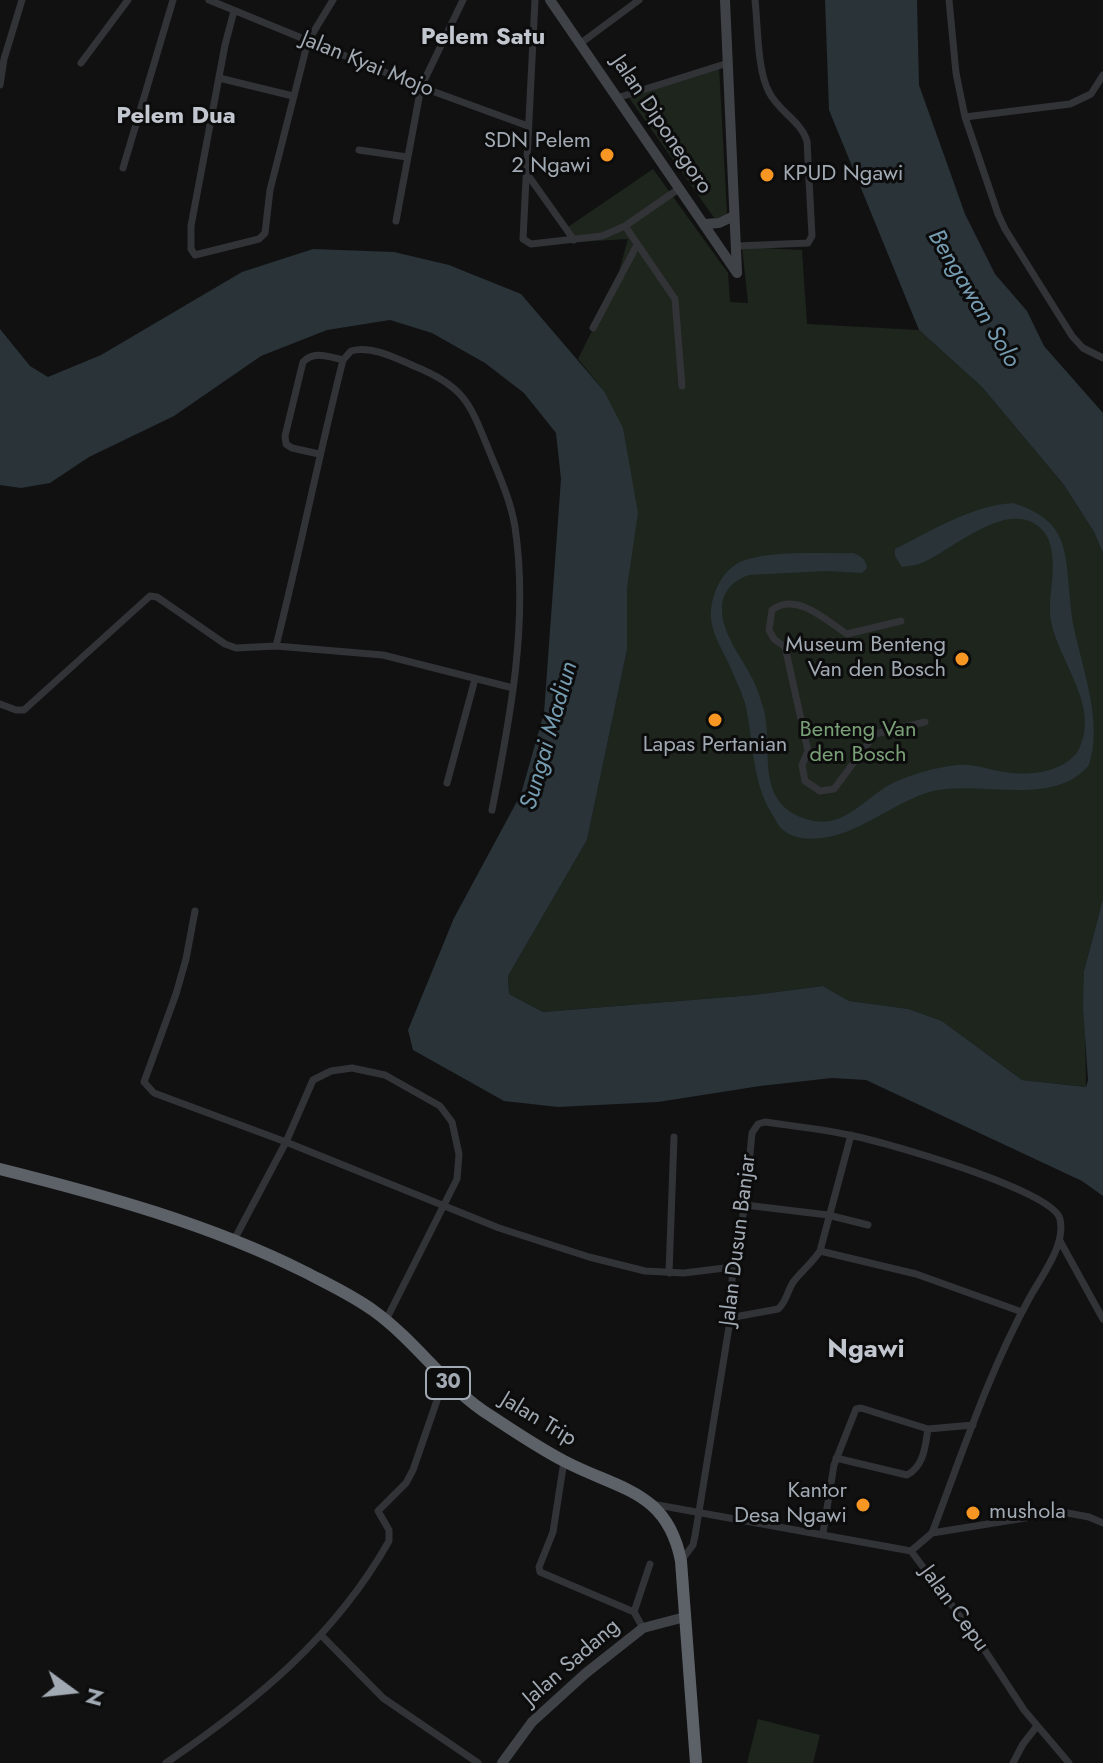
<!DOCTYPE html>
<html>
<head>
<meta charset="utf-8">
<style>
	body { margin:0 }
	#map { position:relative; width:1103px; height:1763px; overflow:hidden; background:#111112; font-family:Jost,sans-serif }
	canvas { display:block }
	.north { position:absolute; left:32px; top:1651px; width:80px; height:80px; -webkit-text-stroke:6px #0c0c0d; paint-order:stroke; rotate:105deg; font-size:22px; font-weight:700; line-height:32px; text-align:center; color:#a1a9b3 }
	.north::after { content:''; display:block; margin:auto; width:28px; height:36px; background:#a1a9b3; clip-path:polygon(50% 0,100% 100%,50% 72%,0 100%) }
</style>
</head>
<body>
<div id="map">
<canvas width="1103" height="1763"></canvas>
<div class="north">N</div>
</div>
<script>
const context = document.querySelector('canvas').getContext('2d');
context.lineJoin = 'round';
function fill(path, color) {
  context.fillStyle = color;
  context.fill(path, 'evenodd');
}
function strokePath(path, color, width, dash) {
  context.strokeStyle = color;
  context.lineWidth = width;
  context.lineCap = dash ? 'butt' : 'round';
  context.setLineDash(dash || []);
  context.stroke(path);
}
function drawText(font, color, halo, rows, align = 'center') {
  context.font = font + ' Jost,sans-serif';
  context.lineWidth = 6;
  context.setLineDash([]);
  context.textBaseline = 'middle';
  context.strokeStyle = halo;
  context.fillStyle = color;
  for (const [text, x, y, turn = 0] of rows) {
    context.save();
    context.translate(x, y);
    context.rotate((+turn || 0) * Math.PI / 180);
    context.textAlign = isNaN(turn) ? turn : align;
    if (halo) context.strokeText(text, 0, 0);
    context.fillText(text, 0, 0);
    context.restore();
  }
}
fill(new Path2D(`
	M719 66 727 214 715 219 627 95Z
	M653 169 728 273 730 302 748 303 742 247 802 250 807 324 919 330 982 387 1064 485 1094 532 1103 553V899L1084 971 1086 1087 1022 1080 942 1021 909 1009 849 1001 823 986 753 995 543 1012 509 994 508 976 587 840 627 650V588L604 391 578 359 616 282 628 239 579 242 568 227Z
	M758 1719 820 1735 813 1763H747Z`), '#1d251d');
fill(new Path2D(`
	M825 0H917L919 85 965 214 995 274 1027 311 1044 346 1103 413V553L1094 532 1064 485 982 387 919 330 829 110Z
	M313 249 394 252 449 265 521 294 604 391 623 428 638 513 627 588V650L587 840 508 976 509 994 543 1012 753 995 823 986 849 1001 909 1009 942 1021 1022 1080 1086 1087 1088 1080 1083 1007 1084 971 1103 899V1196L1082 1181 866 1080 832 1078 760 1086 658 1102 558 1107 504 1101 413 1050 408 1030 454 918 521 794 544 713 561 479 556 433 524 393 485 363 432 333 390 320 327 330 261 356 174 416 89 457 50 483 21 488 0 485V329L30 366 48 377 101 355 242 272Z
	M1013 503C1032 509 1052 519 1060 538 1070 560 1068 602 1074 628 1083 671 1103 722 1089 765 1054 808 982 780 933 791 903 799 875 821 846 832 827 839 798 844 782 829 778 826 775 818 772 814 751 780 754 741 745 703 741 690 734 677 729 664 723 652 715 638 712 625 707 602 720 568 745 560 778 550 819 554 853 553 861 556 866 559 867 568L862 573 827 571 749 575C733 580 721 593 722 610 722 635 744 660 754 682 758 690 761 701 764 710 773 745 756 795 796 815 841 837 861 799 893 783 911 774 937 767 957 765 973 763 990 770 1005 772 1028 776 1063 773 1078 751 1103 705 1054 658 1050 614 1049 592 1056 570 1051 548 1049 537 1044 530 1035 524 1003 504 954 548 926 561 919 565 910 566 902 567L895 556V549C931 531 973 505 1013 503Z`), '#293338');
strokePath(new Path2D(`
	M209 0 421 87 528 126
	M535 0 523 239 531 244 602 236 625 226 680 188
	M949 0 956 73 965 117 998 214 1005 229 1072 336 1083 348 1103 358
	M234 11 225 45 191 226V249L195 255 259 239 265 233 270 190 308 41 333 0
	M581 43 639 0
	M81 63 128 0
	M219 78 293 96
	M0 85 4 59 22 0
	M617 98 728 63
	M965 117 1070 104 1091 94 1103 75
	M359 150 407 157
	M123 168 173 0
	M525 171 574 240
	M396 221 421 87 463 0
	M625 226 675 299 682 386
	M737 246 808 243 812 236 807 141C801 121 778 111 769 92 757 70 758 26 755 0
	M593 328 637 245
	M319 454 292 448 286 444 285 436 303 362C314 350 329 357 343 360
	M901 621 847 634C827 621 796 591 772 610L769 630 774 639 785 647 808 751 802 765 805 781 820 791 834 789 875 734 925 722
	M276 646C300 551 319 455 343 360L351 351C371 345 396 358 414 366 466 387 470 404 490 453 500 477 511 502 515 527 529 621 510 719 492 810
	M0 704 16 710H24L150 596 157 597 225 644 236 648 276 646 383 655 513 688
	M447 783 475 679
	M195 911 186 959 176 994 144 1082 154 1093 286 1142 499 1228 589 1257 645 1271 684 1273 733 1267
	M745 1205 828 1215 868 1225
	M234 1240 286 1142 313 1080 331 1071 352 1068 385 1075 440 1106 452 1122 459 1154 457 1179 386 1320
	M1060 1241 1103 1319
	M820 1251 916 1274 1022 1312
	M669 1273 674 1137
	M729 1318 778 1309C787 1302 787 1290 794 1281 803 1270 811 1264 820 1251L851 1135
	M836 1458 907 1475C924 1466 925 1447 928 1429
	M564 1461 553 1532 539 1567 540 1572 634 1612 643 1628
	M652 1504 911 1551 978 1640 1024 1710 1069 1763
	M823 1533 834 1465 856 1409 861 1408 928 1429 973 1425
	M911 1551 932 1533 1062 1512 1089 1517 1103 1523
	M681 1561 693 1545 695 1536 729 1327 733 1267 745 1205 752 1133 758 1124 765 1122C793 1126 821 1129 849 1135 882 1141 1053 1190 1060 1219 1066 1245 1042 1275 1030 1297 989 1371 962 1454 932 1533
	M634 1612 650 1564
	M321 1635 383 1698 478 1763
	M166 1763C255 1702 335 1637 389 1541V1530L378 1511 406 1483 413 1470 444 1380
	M1013 1763 1023 1744 1037 1726`), '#313337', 7);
strokePath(new Path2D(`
	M550 0 737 273
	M725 0 737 273
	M705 224 719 223 734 216V218
	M502 1763 532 1722 586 1673 643 1628 685 1617`), '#3f4247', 10);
strokePath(new Path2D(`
	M0 1169C104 1195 209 1224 305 1272 328 1284 352 1295 374 1311 417 1342 446 1388 491 1416 515 1432 539 1448 564 1461 619 1490 667 1490 681 1561L696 1763`), '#5d6268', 12);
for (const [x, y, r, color] of [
	[607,155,8,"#f89623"],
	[767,175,8,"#f89623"],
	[962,659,8,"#f89623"],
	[715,720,8,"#f89623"],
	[863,1505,8,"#f89623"],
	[973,1513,8,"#f89623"]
]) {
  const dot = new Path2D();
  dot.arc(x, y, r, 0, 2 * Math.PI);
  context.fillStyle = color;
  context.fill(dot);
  strokePath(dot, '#0c0c0d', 3);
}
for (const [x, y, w] of [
	[448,1383,44]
]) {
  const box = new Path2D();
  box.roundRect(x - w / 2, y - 16, w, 32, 6);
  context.fillStyle = '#0c0c0d';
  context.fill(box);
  strokePath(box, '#a1a9b3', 2);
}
drawText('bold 20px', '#a1a9b3', null, [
	["30",448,1383]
]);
drawText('22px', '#a1a9b3', '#0c0c0d', [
	["Jalan Kyai Mojo",367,65,22],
	["Jalan Diponegoro",661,125,56],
	["Jalan Dusun Banjar",739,1240,-83],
	["Jalan Trip",538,1420,31],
	["Jalan Cepu",954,1609,54],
	["Jalan Sadang",572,1663,-41]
]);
drawText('22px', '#a1a9b3', '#0c0c0d', [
	["SDN Pelem",591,142],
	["2 Ngawi",591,167],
	["KPUD Ngawi",783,175,"left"],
	["Museum Benteng",946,646],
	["Van den Bosch",946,671],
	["Lapas Pertanian",715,746,"center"],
	["Kantor",847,1492],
	["Desa Ngawi",847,1517],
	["mushola",989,1513,"left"]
], 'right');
drawText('22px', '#7aa077', '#0c0c0d', [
	["Benteng Van",858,731],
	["den Bosch",858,756]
]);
drawText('bold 24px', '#c2c7cf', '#0c0c0d', [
	["Pelem Satu",483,38],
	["Pelem Dua",176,117]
]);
drawText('italic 24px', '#769cb1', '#0c0c0d', [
	["Bengawan Solo",973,299,59],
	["Sungai Madiun",550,736,-74]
]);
drawText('bold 26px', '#c2c7cf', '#0c0c0d', [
	["Ngawi",866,1351]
]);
</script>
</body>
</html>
